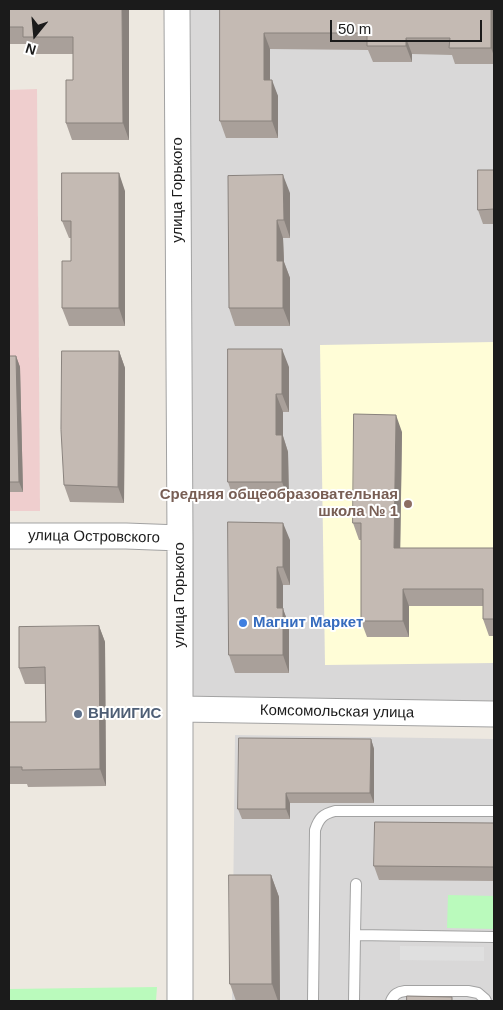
<!DOCTYPE html>
<html>
<head>
<meta charset="utf-8">
<style>
	body { margin:0 }
	#map { position:relative; width:503px; height:1010px; overflow:hidden; background:#ede8e0; font-family:Helvetica,sans-serif }
	canvas { display:block }
	.frame { position:absolute; inset:0; border:10px solid #1b1b1b; pointer-events:none }
	.north { position:absolute; left:10px; top:10px; width:50px; height:50px; -webkit-text-stroke:4px #fff; paint-order:stroke; rotate:197deg; font-size:14px; font-weight:700; line-height:20px; text-align:center; color:#1b1b1b }
	.north::after { content:''; display:block; margin:auto; width:18px; height:22px; background:#1b1b1b; clip-path:polygon(50% 0,100% 100%,50% 72%,0 100%) }
	.scale { position:absolute; left:330px; top:20px; width:152px; height:22px; box-sizing:border-box; border:2px solid #1b1b1b; border-top:0; padding-left:6px; font-size:15px; line-height:18px; white-space:nowrap; color:#1b1b1b; -webkit-text-stroke:4px #fff; paint-order:stroke }
</style>
</head>
<body>
<div id="map">
<canvas width="503" height="1010"></canvas>
<div class="frame"></div>
<div class="north">N</div>
<div class="scale">50 m</div>
</div>
<script>
const context = document.querySelector('canvas').getContext('2d');
context.lineJoin = 'round';
function fill(path, color) {
  context.fillStyle = color;
  context.fill(path, 'evenodd');
}
function strokePath(path, color, width, dash) {
  context.strokeStyle = color;
  context.lineWidth = width;
  context.lineCap = dash ? 'butt' : 'round';
  context.setLineDash(dash || []);
  context.stroke(path);
}
function drawText(font, color, halo, rows, align = 'center') {
  context.font = font + ' Helvetica,sans-serif';
  context.lineWidth = 4;
  context.setLineDash([]);
  context.textBaseline = 'middle';
  context.strokeStyle = halo;
  context.fillStyle = color;
  for (const [text, x, y, turn = 0] of rows) {
    context.save();
    context.translate(x, y);
    context.rotate((+turn || 0) * Math.PI / 180);
    context.textAlign = isNaN(turn) ? turn : align;
    if (halo) context.strokeText(text, 0, 0);
    context.fillText(text, 0, 0);
    context.restore();
  }
}
fill(new Path2D(`
	M189 9H494V701L193 697Z
	M235 735 494 739V1001H232Z`), '#d9d8d8');
fill(new Path2D(`
	M37 89 40 511H9V90Z`), '#efcece');
fill(new Path2D(`
	M494 342V663L325 665 320 345Z`), '#fffdd7');
fill(new Path2D(`
	M448 895 494 896V929L447 928Z
	M157 987 156 1001H9V989Z`), '#bafabc');
fill(new Path2D(`
	M400 946 484 947V961L400 960Z`), '#dfdfdf');
const service = new Path2D(`
	M356 884 355 935 494 937
	M313 1001 315 830C319 818 323 814 335 811H494
	M354 1001 355 935
	M391 1001C394 994 398 992 405 991H468L478 993 485 999 486 1001`);
const tertiary = new Path2D(`
	M177 9 180 538V1001
	M9 536H126L180 538
	M180 709 494 714`);
strokePath(service, '#a2a2a2', 12);
strokePath(tertiary, '#a2a2a2', 27);
strokePath(service, '#fff', 10);
strokePath(tertiary, '#fff', 25);
fill(new Path2D(`
	M9 9H129V140H72L66 123 73 80V54H30L26 44H9Z
	M220 9H494V64H455L452 55 412 54V62H373L368 50 270 49V80L278 96V138H226L220 121Z
	M494 170V224H483L478 210Z
	M125 191V326H69L62 308 71 261V238H69L62 221Z
	M290 193V238H283L284 262 290 278V326H235L229 308Z
	M119 351 125 368 124 503 70 502 64 485Z
	M9 356H16L20 367 23 492H9Z
	M289 367V412H283V436L288 452 289 500H234L228 482Z
	M402 432 400 548H494V636H489L483 619V606H409V637H367L361 621V540H359L353 523Z
	M290 540V585H283V609L289 625V673H235L229 655Z
	M99 626 105 642 106 786 28 787 27 784H9V722H46L45 684H25L19 668Z
	M371 739 374 749V803H290V819H242L238 809Z
	M494 823V881L379 880 374 866Z
	M271 875 279 897 280 1001H236L230 984Z`), '#a9a09a');
fill(new Path2D(`
	M122 9H129V140L123 123Z
	M491 9H494V56L491 48Z
	M264 33 270 49V96L264 80Z
	M406 38 412 54V62L406 46Z
	M272 80 278 96V138L272 121Z
	M119 173 125 191V326L119 308Z
	M283 175 290 193V238L284 220Z
	M277 220 283 238 284 262 290 278V326L283 308 277 261Z
	M282 349 289 367V412L282 394Z
	M119 351 125 368 124 503 118 487Z
	M16 356 20 367 23 492 19 482Z
	M276 394 283 412V436L288 452 289 500 282 482 276 435Z
	M396 415 402 432 400 565 394 548Z
	M283 523 290 540V585L283 567Z
	M277 567 283 585V609L289 625V673L283 655 277 608Z
	M403 589 409 606V637L403 621Z
	M99 626 105 642 106 786 100 769Z
	M371 739 374 749V803L370 793Z
	M286 793 290 803V819L286 809Z
	M271 875 279 897 280 1001H278L272 984Z`), '#89827d');
const building = new Path2D(`
	M9 9H122L123 123H66V80H73V37H23V27H9Z
	M220 9H491V48H449L450 38H406V46H367V33H264V80H272V121H220Z
	M478 170H494V209L478 210Z
	M62 173H119V308H62V261H71V221H62Z
	M283 175 284 220H277V261H283V308H229L228 176Z
	M228 349H282V394H276V435H282V482H228Z
	M62 351H119L118 487 64 485 61 430Z
	M9 356H16L19 482H9Z
	M354 414 396 415 394 548H494V619H483V589H403V621H361V523H353Z
	M228 522 283 523V567H277V608H283V655H229Z
	M99 626 100 769 22 770V767H9V722H46L45 667 19 668V627Z
	M239 738 371 739 370 793H286V809H238Z
	M375 822 494 823V867L374 866Z
	M229 875H271L272 984H230Z
	M407 996 452 997V1001H407Z`);
fill(building, '#c4bab3');
strokePath(building, '#89827d', 1);
for (const [x, y, r, color] of [
	[408,504,5,"#8d6e63"],
	[243,623,5,"#3f7fe0"],
	[78,714,5,"#5c6f8a"]
]) {
  const dot = new Path2D();
  dot.arc(x, y, r, 0, 2 * Math.PI);
  context.fillStyle = color;
  context.fill(dot);
  strokePath(dot, '#fff', 2);
}
drawText('15px', '#1b1b1b', '#fff', [
	["улица Горького",178,190,-90],
	["улица Островского",94,537,1],
	["улица Горького",180,595,-90],
	["Комсомольская улица",337,712,1]
]);
drawText('bold 15px', '#785e54', '#fff', [
	["Средняя общеобразовательная",398,495],
	["школа № 1",398,512]
], 'right');
drawText('bold 15px', '#366cbe', '#fff', [
	["Магнит Маркет",253,623]
], 'left');
drawText('bold 15px', '#4e5e75', '#fff', [
	["ВНИИГИС",88,714]
], 'left');
</script>
</body>
</html>
